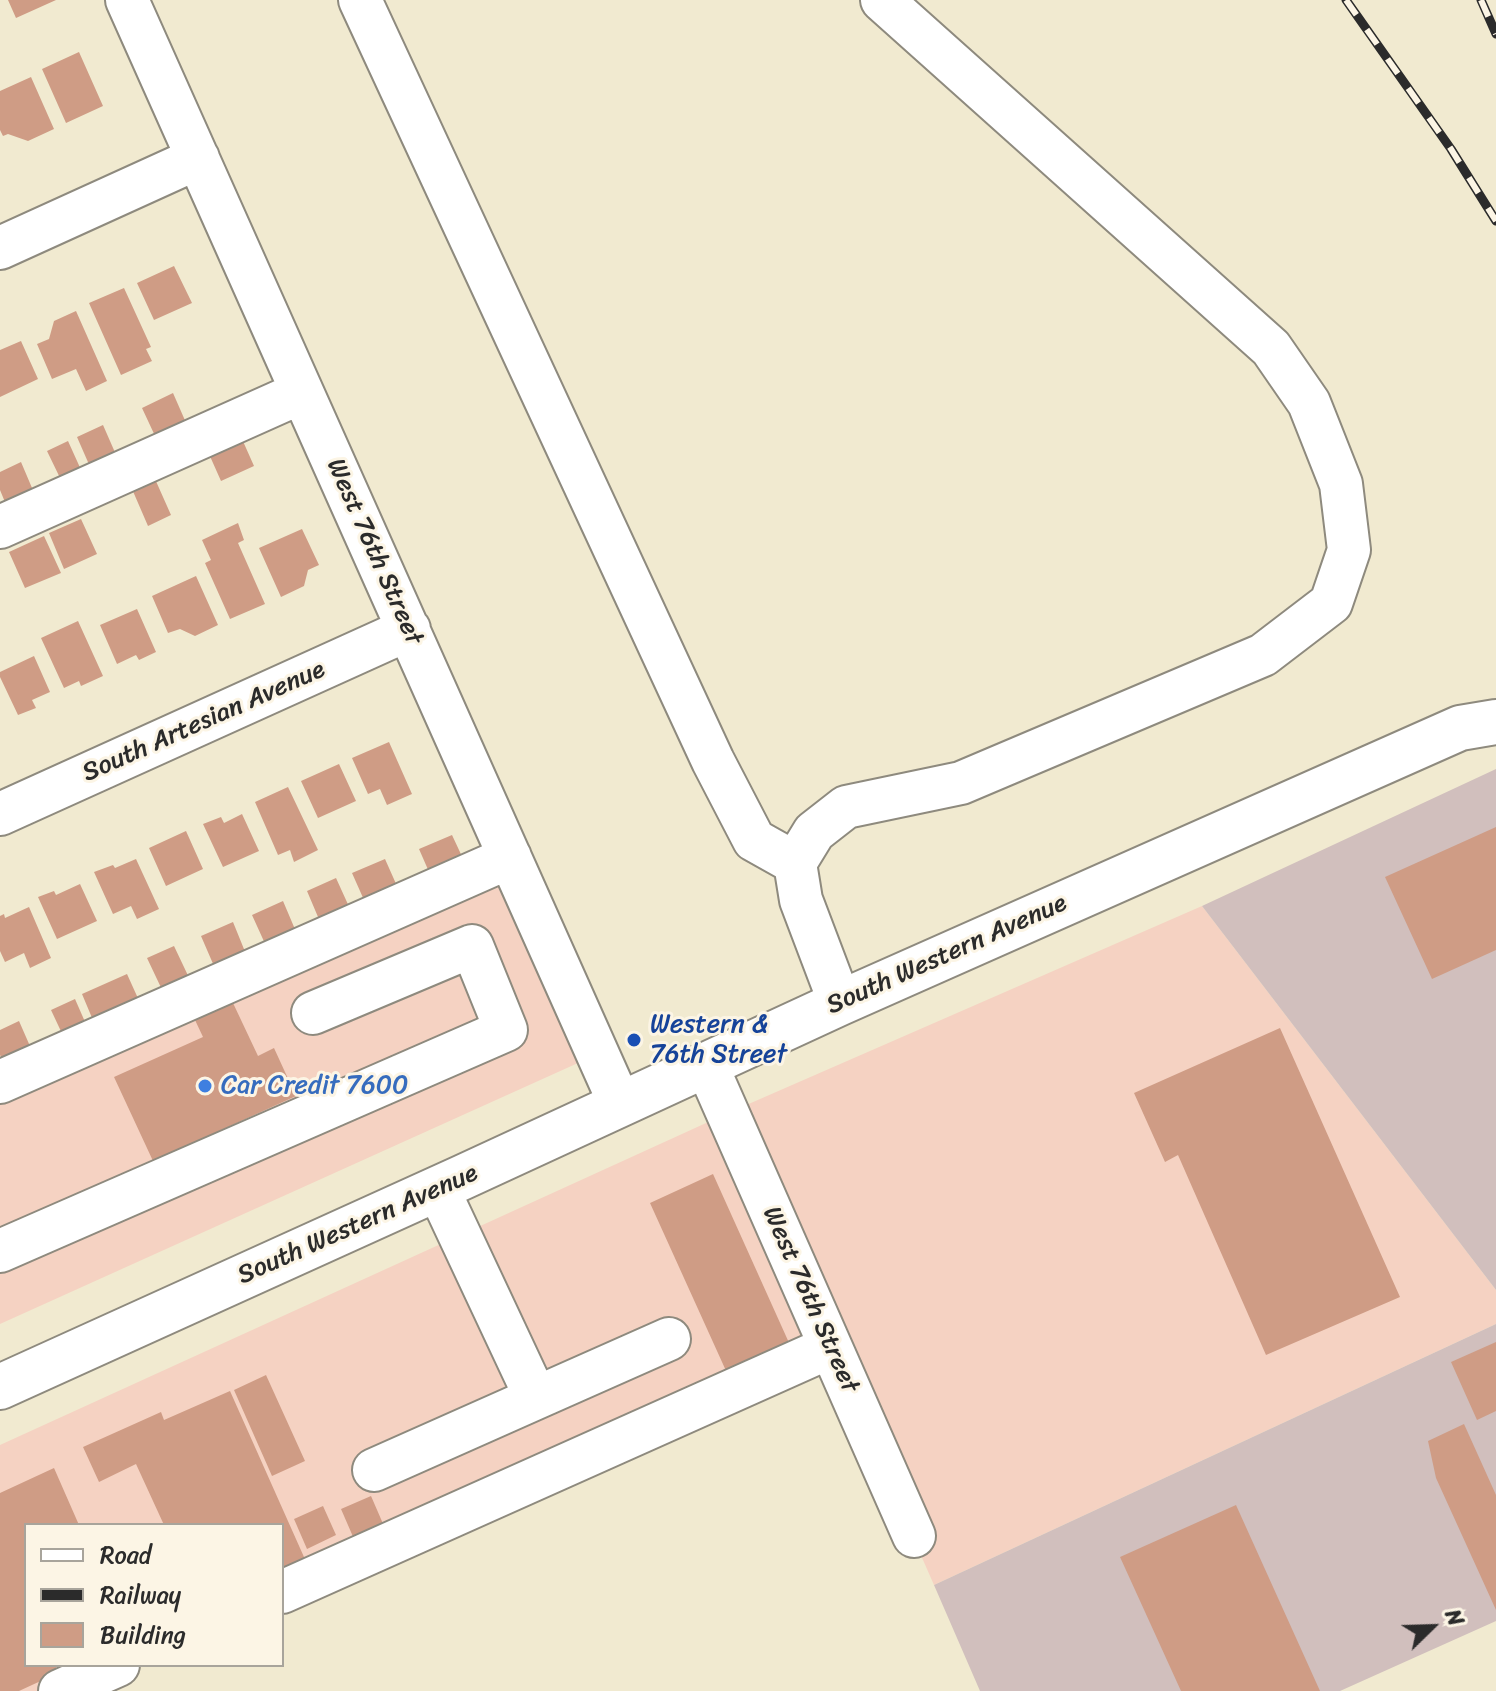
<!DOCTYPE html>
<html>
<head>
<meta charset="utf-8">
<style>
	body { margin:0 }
	#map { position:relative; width:1496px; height:1691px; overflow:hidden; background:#f1ead0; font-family:Sriracha,sans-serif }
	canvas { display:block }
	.legend { position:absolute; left:24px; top:1523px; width:260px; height:144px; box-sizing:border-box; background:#fcf5e5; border:2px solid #a8a49b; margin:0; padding:10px 14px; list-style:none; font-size:24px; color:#2b2b2b }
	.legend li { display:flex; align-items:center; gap:16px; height:40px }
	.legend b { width:40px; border:2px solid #a8a49b }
	.north { position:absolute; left:1392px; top:1587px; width:80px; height:80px; -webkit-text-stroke:6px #fcf5e5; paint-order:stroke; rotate:67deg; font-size:22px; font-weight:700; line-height:32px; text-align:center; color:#2b2b2b }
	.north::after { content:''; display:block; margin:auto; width:28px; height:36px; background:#2b2b2b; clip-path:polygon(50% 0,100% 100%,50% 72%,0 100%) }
</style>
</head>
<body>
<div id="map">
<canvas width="1496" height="1691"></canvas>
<ul class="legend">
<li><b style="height:10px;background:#fff"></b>Road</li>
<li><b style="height:10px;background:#2b2b2b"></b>Railway</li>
<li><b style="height:22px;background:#cf9c85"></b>Building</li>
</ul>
<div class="north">N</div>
</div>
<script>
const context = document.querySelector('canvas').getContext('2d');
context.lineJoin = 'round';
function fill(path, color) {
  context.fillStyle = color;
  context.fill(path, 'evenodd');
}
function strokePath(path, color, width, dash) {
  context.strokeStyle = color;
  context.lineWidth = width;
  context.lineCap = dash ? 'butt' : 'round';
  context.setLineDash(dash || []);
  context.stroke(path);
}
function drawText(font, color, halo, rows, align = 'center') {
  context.font = font + ' Sriracha,sans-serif';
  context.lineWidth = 6;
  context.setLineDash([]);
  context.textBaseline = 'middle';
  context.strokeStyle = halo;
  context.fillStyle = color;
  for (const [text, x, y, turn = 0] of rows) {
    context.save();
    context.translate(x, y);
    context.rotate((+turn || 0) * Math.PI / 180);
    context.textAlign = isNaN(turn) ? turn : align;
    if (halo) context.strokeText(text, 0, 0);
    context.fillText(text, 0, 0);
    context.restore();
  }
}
fill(new Path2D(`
	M510 857 609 1049 0 1324V1082Z
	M1202 906 1496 1290V1324L934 1585 830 1348 282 1592V1525H26V1665H118L60 1691H0V1445L728 1113Z`), '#f5d2c2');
fill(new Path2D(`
	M1496 769V1290L1202 906Z
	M1496 1324V1621L1340 1691H980L934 1585Z`), '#d1bfbd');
fill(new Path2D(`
	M8 0H56L16 18Z
	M79 52 103 106 66 123 42 69Z
	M31 77 54 129 28 141 8 134 3 136 0 130V91Z
	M174 266 192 303 154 320 137 283Z
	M124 288 151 347 146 349 152 361 121 375 89 303Z
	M76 311 107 381 86 391 76 369 52 379 37 344 49 339 54 321Z
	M21 341 38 379 0 397V350Z
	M173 393 187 425 156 438 142 408Z
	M103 425 117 457 91 469 77 437Z
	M242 439 254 466 221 481 209 454Z
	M68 441 82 472 62 482 47 451Z
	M21 462 35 495 7 507 0 490V472Z
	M155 479 171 515 148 526 132 489Z
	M81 519 97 554 64 569 49 533Z
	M238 523 244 540 238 543 265 604 230 619 205 563 211 560 202 540Z
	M302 529 319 565 308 570 304 586 281 597 259 548Z
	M44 536 61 573 25 588 9 552Z
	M196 576 218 625 195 636 180 629 168 633 152 596Z
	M137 609 156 652 139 660 136 655 117 664 100 625Z
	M78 621 103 676 81 686 79 681 64 688 41 638Z
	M34 656 50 692 32 700 36 708 18 715 0 677V672Z
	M389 742 412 794 387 805 380 789 368 794 352 758Z
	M339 764 356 801 318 818 301 781Z
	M288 787 318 850 294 862 290 850 278 855 255 802Z
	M242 814 259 851 223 867 203 824 221 817 224 823Z
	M1496 827V950L1432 979 1385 877Z
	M186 831 203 869 166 886 149 848Z
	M452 835 466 865 433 881 419 849Z
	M136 859 159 909 137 919 131 906 113 914 94 872 113 865 115 868Z
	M385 859 401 895 368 909 352 873Z
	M336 878 351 911 321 924 307 891Z
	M80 884 97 921 57 939 38 897 54 891 56 895Z
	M283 901 297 934 267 948 252 915Z
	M29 907 51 958 30 968 24 953 5 962 0 951V916L4 914 5 918Z
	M233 922 248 959 217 973 201 936Z
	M174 946 192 984 165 996 147 958Z
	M127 974 141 1005 95 1025 82 994Z
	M75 999 89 1031 66 1042 51 1010Z
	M233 1003 258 1056 274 1048 296 1096 153 1161 114 1077 203 1037 195 1020Z
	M19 1021 33 1053 5 1065 0 1055V1030Z
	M1280 1028 1400 1297 1266 1355 1178 1155 1165 1162 1134 1093Z
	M713 1174 790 1345 727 1373 650 1203Z
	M1496 1342V1411L1477 1420 1451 1362Z
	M266 1375 305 1461 272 1476 234 1390Z
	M230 1391 308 1566 282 1577V1525H164L136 1464 99 1482 83 1447 161 1412 164 1420Z
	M1464 1424 1496 1495V1610L1436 1478 1428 1441Z
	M54 1468 79 1525H26V1665H55L58 1673 19 1691H0V1493Z
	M371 1496 384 1526 354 1539 341 1509Z
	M1236 1505 1320 1691H1181L1120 1557Z
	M323 1506 336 1535 307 1549 294 1519Z`), '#cf9c85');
const minor = new Path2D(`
	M127 0 620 1104
	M360 0 713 761 754 840 795 863
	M0 248 198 158
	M0 527 302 392
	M0 814 409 629
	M840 1003 801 900 795 863 814 832 846 807 961 783 1263 655 1331 603 1349 550 1341 484 1309 403 1271 348 882 0
	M706 1064 914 1536
	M0 1082 510 857
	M0 1251 506 1030 472 946 313 1013
	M536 1398 669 1339
	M374 1470 536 1398 438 1189
	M282 1592 830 1347
	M60 1691 118 1665`);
const major = new Path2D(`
	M0 1387 461 1178 840 1003 1460 728 1496 722`);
strokePath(minor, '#8e8a7e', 46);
strokePath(major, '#8e8a7e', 48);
strokePath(minor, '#fff', 42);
strokePath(major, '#fff', 44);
const rail = new Path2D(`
	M1346 0 1451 149 1496 221
	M1481 0 1496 34`);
strokePath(rail, '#2b2b2b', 9);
strokePath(rail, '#fcf5e5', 6, [18]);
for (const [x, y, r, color] of [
	[634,1040,8,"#1a4fb4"],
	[205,1086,8,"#3f7fe0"]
]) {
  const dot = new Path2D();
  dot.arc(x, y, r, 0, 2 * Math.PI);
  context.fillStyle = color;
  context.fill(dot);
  strokePath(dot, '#fcf5e5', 3);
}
drawText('26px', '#2b2b2b', '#fcf5e5', [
	["West 76th Street",374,552,66],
	["South Artesian Avenue",204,722,-24],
	["South Western Avenue",947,955,-24],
	["South Western Avenue",358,1225,-24],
	["West 76th Street",810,1300,66]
]);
drawText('26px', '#164399', '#fcf5e5', [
	["Western &",650,1025],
	["76th Street",650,1055]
], 'left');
drawText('26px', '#366cbe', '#fcf5e5', [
	["Car Credit 7600",221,1086]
], 'left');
</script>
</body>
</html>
